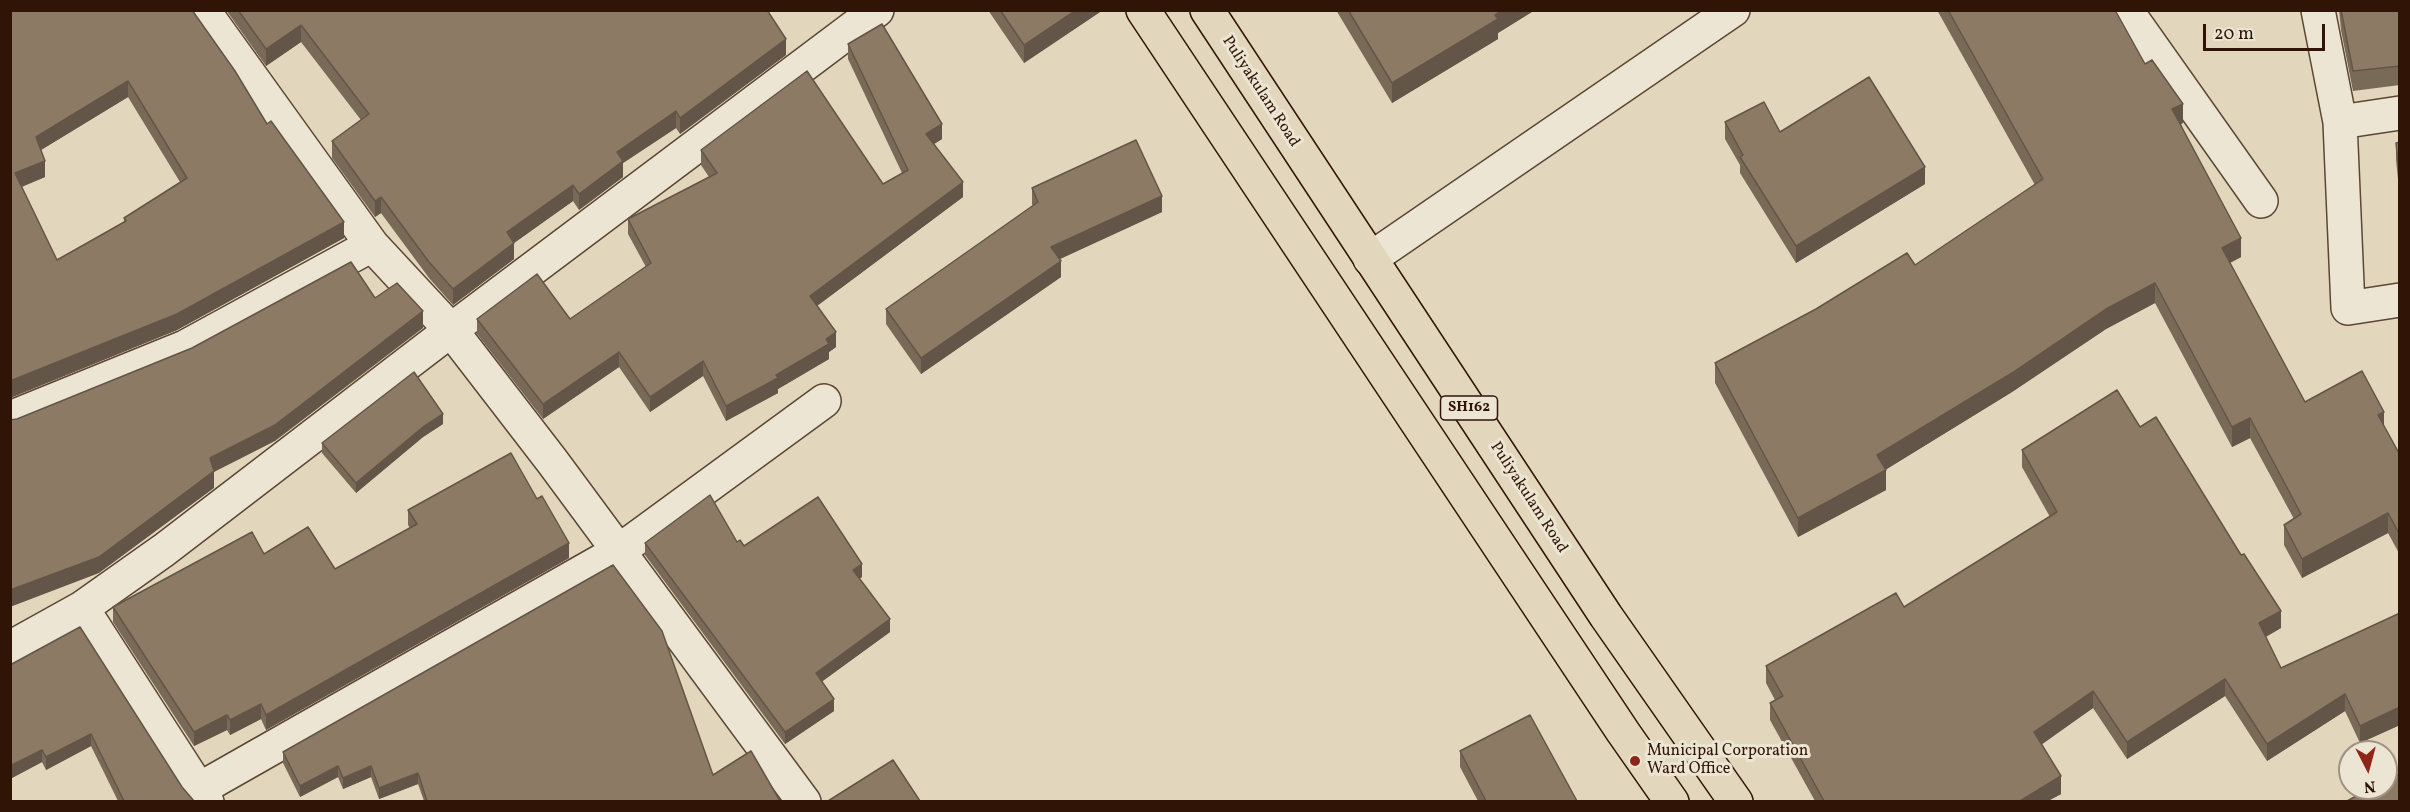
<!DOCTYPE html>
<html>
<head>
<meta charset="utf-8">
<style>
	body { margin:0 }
	#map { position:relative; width:2410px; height:812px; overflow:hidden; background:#e2d7bc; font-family:Vollkorn,serif }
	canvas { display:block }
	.frame { position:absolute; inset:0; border:12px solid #301507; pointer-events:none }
	.north { position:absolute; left:2338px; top:740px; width:60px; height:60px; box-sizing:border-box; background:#ece5d3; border:2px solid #a19281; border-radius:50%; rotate:174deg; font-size:16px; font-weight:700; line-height:24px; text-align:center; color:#301507 }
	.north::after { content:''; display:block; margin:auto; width:21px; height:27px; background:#8f2418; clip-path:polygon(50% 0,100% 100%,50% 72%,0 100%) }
	.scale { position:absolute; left:2203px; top:24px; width:122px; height:27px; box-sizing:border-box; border:3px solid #301507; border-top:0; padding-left:8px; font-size:18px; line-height:21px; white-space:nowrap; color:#301507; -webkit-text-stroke:4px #ece5d3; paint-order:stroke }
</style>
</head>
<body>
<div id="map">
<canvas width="2410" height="812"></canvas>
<div class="frame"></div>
<div class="north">N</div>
<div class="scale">20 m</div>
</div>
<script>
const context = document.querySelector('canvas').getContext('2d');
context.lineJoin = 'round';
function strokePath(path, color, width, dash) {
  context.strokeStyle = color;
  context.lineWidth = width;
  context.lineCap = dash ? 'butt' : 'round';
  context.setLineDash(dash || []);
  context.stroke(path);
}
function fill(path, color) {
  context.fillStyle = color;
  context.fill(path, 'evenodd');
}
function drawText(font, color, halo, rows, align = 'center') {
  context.font = font + ' Vollkorn,serif';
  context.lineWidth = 6;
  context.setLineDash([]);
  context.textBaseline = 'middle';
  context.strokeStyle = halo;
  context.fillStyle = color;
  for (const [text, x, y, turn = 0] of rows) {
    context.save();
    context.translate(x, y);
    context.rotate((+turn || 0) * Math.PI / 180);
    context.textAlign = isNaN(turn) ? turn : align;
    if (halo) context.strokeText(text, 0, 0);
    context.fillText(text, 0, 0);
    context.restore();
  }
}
const minor = new Path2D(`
	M203 10 372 245 451 330 552 461 804 802
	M2126 10 2261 201
	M2318 10 2340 122 2348 308 2400 300
	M2340 122 2400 113
	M1370 259 1733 10
	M10 418 185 347 372 245
	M82 608 207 802
	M10 648 82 608 164 550 451 330 877 10
	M198 790 619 551 824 401`);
const major = new Path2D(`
	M1143 10 1623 732 1672 802
	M1207 10 1606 616 1736 802`);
strokePath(minor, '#5c4634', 36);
strokePath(major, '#301507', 36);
strokePath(minor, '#ece5d3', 33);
strokePath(major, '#e2d7bc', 33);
fill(new Path2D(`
	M10 10 267 124 344 238 177 330 10 398ZM128 97 180 182 124 218V222L57 260 22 187 45 177 41 150Z
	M226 10H767L786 55 680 134 676 128 623 163V177L579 210 573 201 514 243V259L453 305 429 278 381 213 375 217 332 158V141L361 120 301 42 266 66Z
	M988 10H1103L1024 63Z
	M1336 10H1535L1498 33V39L1392 103Z
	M1937 10H2115L2145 64 2183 123 2181 124 2241 257 2230 263 2305 402 2384 426 2400 455V555L2388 533 2302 578 2284 545V525L2294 519 2250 438 2232 447 2155 303 2106 329 2012 392 1885 470 1886 490 1798 537 1715 383V363L1915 265 2035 185Z
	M2339 10H2400V85L2353 91 2341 30Z
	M848 44 942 139 934 144 963 197 817 306 836 347 829 352V359L778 389V393L726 421 703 376 650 412 619 367 543 419 477 334V319H570L646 267 628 234V219L709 177 701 165V150L883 184 902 173 848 59Z
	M1725 122 1780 132 1925 184 1796 263 1740 173V165L1725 139Z
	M2400 142V199L2396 160V143Z
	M1032 188 1162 212 1060 259 1061 277 921 374 886 324V309L1033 206 1032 204Z
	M443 424 423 437 356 493 322 453V443Z
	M2140 427 2281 628 2266 637 2281 668 2400 613V725L2360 743 2345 711 2267 761 2225 696 2127 759 2093 708 2041 744 2061 794 2048 801H1815L1770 720V703L1775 700 1766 683V666L1904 607 2050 517 2022 467V450Z
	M408 510 569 558 266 730 261 719 230 735 227 730 194 746 113 622V607L264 554 335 569 410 528 408 525Z
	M737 542 744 546 862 577 859 579 890 632 822 681 834 711 785 744 645 555V543Z
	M10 665 182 787 194 801H118L91 746 46 770 42 762 10 779Z
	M1460 751 1577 801H1478L1460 767Z
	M283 752 713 775 780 801H424L418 784 379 799 371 777 343 789 338 777 300 797 283 763Z`), '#796957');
fill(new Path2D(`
	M1076 10H1103L1024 63V45Z
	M1503 10H1535L1498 33V39L1392 103V83Z
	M301 25V42L266 66V49Z
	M786 39V55L680 134V118Z
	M128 81V97L36 153V137Z
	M2183 104V123L2172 129V109Z
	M676 111V128L623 163V177L579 210V194L617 152Z
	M942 124V139L926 149V134Z
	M45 161V177L15 189V173Z
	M1925 167V184L1796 263V246Z
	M963 182V197L810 311V296Z
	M573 185V201L514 243V259L453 305V289L507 232Z
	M1162 196V212L1051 263V247Z
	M381 197V213L375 217V201Z
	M344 222V238L177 330 10 398V381Z
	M2241 238V257L2222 267V248Z
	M1061 261V277L921 374V358Z
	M2155 283V303L2106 329 2012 392 1877 475V455L2106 309Z
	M423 311V328L275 441 214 472V488L99 573 10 607V590L210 458Z
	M836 332V347L829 352V359L778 389V393L726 421V406L776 375Z
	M619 352V367L543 419V404Z
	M703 361V376L650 412V397Z
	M2384 412V432L2378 415Z
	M443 414V424L423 437 356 493V483L423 427Z
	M2250 418V438L2232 447V427Z
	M1886 470V490L1798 537V518Z
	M2388 513V533L2302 578V559Z
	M569 543V558L266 730V715Z
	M862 564V577L853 583V570Z
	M2281 611V628L2259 640V623Z
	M890 619V632L816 686V673Z
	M2225 679V696L2127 759V742Z
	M2093 691V708L2034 750V732Z
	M2345 694V711L2267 761V744Z
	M834 699V711L785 744V732Z
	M261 704V719L230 735V720Z
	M2400 707V725L2360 743V726Z
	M227 715V730L194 746V732Z
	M91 734V746L46 770V757Z
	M42 750V762L10 779V766Z
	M338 766V777L300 797V786Z
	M371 766V777L343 789V778Z
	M418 773V784L379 799V788Z
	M2061 776V794L2048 801H2020Z`), '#635547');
const building = new Path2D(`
	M10 10H192L235 71 267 124 271 121 344 222 177 314 10 381ZM128 81 187 178 124 218 126 221 57 260 15 173 45 161 36 137Z
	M238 10H767L786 39 680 118 676 111 617 152 623 161 579 194 573 185 507 232 514 243 453 289 429 262 381 197 375 201 332 141 369 114 301 25 266 49Z
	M1000 10H1076L1024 45Z
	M1348 10H1503L1495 15 1498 19 1392 83Z
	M1948 10H2115L2145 64 2152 60 2183 104 2172 109 2241 238 2222 248 2305 402 2362 371 2384 412 2378 415 2400 455V535L2388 513 2302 559 2284 525 2301 514 2250 418 2232 427 2155 283 2106 309 2012 373 1877 455 1886 470 1798 518 1715 363 1816 309 1907 253 1915 265 2043 179Z
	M2341 10H2400V66L2353 71Z
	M882 24 942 124 926 134 963 182 810 296 836 332 826 339 829 344 776 375 778 378 726 406 703 361 650 397 619 352 543 404 477 319 537 274 570 319 651 263 628 219 717 173 701 150 807 71 883 184 908 170 848 44Z
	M1869 77 1925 167 1796 246 1740 157 1743 155 1725 122 1764 102 1780 132Z
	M1136 140 1162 196 1051 247 1061 261 921 358 886 309 1038 202 1032 188Z
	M2400 142V182L2396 143Z
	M351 262 375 298 397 283 423 311 275 425 210 458 214 471 99 557 10 590V420L17 419 192 348Z
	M414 372 443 414 423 427 356 483 322 443Z
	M2117 390 2140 427 2156 417 2241 555 2244 554 2281 611 2259 623 2281 668 2400 613V707L2360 726 2345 694 2267 744 2225 679 2127 742 2093 691 2034 732 2061 776 2020 801H1822H1824L1770 703 1783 696 1766 666 1896 593 1904 607 2057 512 2022 450Z
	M511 453 537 499 542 496 569 543 266 715 261 704 230 720 227 715 194 732 113 607 252 532 264 554 308 527 335 569 417 524 408 510Z
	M710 495 737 542 740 540 744 546 818 497 862 564 853 570 890 619 816 673 834 699 785 732 645 543Z
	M613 565 662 631 713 775 751 751 780 801H427L418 773 379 788 371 766 343 778 338 766 300 786 283 752Z
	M80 627 182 787 194 801H124L91 734 46 757 42 750 10 766V665Z
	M1530 715 1577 801H1486L1460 751Z
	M893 760 920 801H828Z
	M2397 774 2400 777V801H2347L2371 788H2386V780Z`);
fill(building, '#8d7a65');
strokePath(building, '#635547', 1.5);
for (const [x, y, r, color] of [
	[1635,761,6,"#8f2418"]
]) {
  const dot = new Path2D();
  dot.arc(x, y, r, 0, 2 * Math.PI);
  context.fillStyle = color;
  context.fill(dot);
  strokePath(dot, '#ece5d3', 2);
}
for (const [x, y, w] of [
	[1469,408,57]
]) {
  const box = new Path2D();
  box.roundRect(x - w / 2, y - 12, w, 24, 4.5);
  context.fillStyle = '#ece5d3';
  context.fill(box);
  strokePath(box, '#301507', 1.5);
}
drawText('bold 15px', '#301507', null, [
	["SH162",1469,408]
]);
drawText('16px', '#301507', '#ece5d3', [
	["Puliyakulam Road",1260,92,57],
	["Puliyakulam Road",1528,498,57]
]);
drawText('16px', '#301507', '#ece5d3', [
	["Municipal Corporation",1647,752],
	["Ward Office",1647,770]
], 'left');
</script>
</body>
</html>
